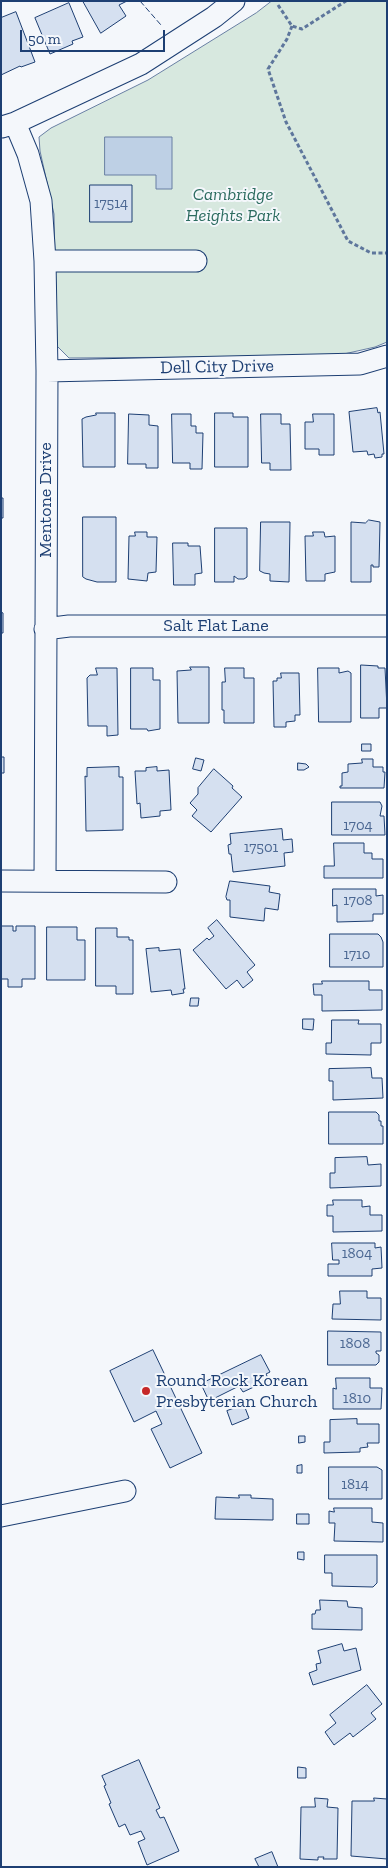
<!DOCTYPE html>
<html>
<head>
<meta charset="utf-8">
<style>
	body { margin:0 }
	#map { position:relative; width:388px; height:1868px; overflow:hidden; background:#f4f7fb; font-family:"Zilla Slab",serif }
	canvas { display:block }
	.frame { position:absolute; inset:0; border:2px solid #1d3f73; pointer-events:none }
	.scale { position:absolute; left:20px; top:30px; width:145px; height:22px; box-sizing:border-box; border:2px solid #1d3f73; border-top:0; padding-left:6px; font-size:15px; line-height:18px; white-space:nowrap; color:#1d3f73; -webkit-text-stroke:4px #f4f7fb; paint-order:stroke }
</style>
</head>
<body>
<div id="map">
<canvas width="388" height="1868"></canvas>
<div class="frame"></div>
<div class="scale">50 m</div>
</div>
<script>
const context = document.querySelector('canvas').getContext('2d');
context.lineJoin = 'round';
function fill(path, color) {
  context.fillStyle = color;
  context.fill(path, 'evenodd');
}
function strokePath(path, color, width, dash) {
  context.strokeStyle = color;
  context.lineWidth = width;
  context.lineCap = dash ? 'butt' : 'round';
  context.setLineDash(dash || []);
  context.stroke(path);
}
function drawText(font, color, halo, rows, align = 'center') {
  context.font = font + ' "Zilla Slab",serif';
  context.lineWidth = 4;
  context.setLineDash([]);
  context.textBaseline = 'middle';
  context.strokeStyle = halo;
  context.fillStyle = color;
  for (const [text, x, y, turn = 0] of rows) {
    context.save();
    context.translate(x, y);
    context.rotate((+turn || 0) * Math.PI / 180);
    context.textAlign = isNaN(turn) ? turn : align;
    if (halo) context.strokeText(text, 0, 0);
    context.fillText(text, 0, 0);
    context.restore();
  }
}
const green = new Path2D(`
	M272 1H387V342L375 347 335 356 69 358 57 346 54 214 40 151 39 137 51 128 148 80 256 13Z`);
fill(green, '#d7e8df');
strokePath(green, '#687fa3', 1);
const water = new Path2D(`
	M105 137H172V189H156V175H105Z`);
fill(water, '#bed0e5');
strokePath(water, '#687fa3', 1);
const building = new Path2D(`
	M83 1H127L119 5 126 16 101 33Z
	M69 3 83 37 72 41 73 44 50 54 35 18Z
	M16 12 35 62 21 67 20 66 1 75V18Z
	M90 185H132V222H90Z
	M377 408 378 413 380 412 384 454H382V457L375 458 374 454 368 455 367 451 353 452 349 412Z
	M96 413H115V467H83L82 419 86 417 96 415Z
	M215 413H233V417H248V467H215Z
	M129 414 149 415V425L158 426V468H146V464H128Z
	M172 414H191V426H196V433H203L202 469H190V463H173Z
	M261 414H281V424H290L291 470H270V463H262Z
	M313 414H334V455H319V449H305V422H313Z
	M1 498H3V518H1Z
	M83 517H116V582H97L86 579 83 577Z
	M369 520 380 522 379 567H373V565H371V582H351V522L365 523Z
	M261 522H290L289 582 270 581V574L264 573 260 571Z
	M215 528H247V577L244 579H238L234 576V582H215Z
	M135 532H147V537H157L156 572 148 573 147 581 128 579 129 536H135Z
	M313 532H324L325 537 335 536V572L325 574V581H306L305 536H313Z
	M173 543H188V546H200L202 573 195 574V585H174Z
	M1 612 3 613V633H1Z
	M361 665 378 666V668H385L387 708H379V718H361Z
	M190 667H209V723H178L177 671 191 670Z
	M96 668H117L118 735 107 736V726H88L87 678 90 675H97Z
	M131 668H153V680H160V729L148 731 147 729H131Z
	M225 668H244V678H254V723H224V710H222V682H225Z
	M318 668H339V673L348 671 351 673V722H319Z
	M281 673H299L300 715H295V721L286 722V727H274L273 681H277V678H281Z
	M362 744H371V751H362Z
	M1 757H4V773H1Z
	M196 758 204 760 201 771 193 769Z
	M362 759H373V767H383V772H385L384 788H340V786H342V773L348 772V764L362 763Z
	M298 763 306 764 309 767 304 770H298Z
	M119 767V777H123V830L86 831 85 776 87 777V768Z
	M157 767V771L169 770 171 810 160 811V816L141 818 140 803 137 804 135 771H146V768Z
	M214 769 233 786 232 788 242 797 211 832 192 816 197 810 190 803 198 794V788Z
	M332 802H380L382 806 380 816H384L385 835H332Z
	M282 829 283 840 292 839 293 852 284 853 285 866 233 872 231 854H229L228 845 231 844 230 834Z
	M334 843H364V853H372V859H383V878H324V866H334Z
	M230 881 270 886 269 892 280 894 278 910 265 908 264 921 230 917V900H227L226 897Z
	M333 889H376V896L383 895V914H373V921L337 922V905L333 906Z
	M217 920 255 965 247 972 253 980 243 988 237 980 226 989 193 950 207 938 209 940 214 936 208 928Z
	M1 926H13V931H16V926H35V979H22V987H8V979H1Z
	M47 927H77V940H85V980H47Z
	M96 928H117V937H129V940H133V994H116V986H96Z
	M330 934H378L381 937 383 942V967H330Z
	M159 948V951L180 949 185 989H183L184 993 172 995 171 990 151 992 146 949Z
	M322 981H369V990H382V1010L322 1011V995H314L313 984H322Z
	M191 998H199L198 1006H190Z
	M303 1019H314L313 1030 303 1029Z
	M332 1020H359L358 1024H381V1043H371V1055L326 1054V1043H331Z
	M371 1068 372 1078H382L383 1098 333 1100V1081H329V1069Z
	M329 1112H376L379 1115V1121H381V1126H383V1144H329Z
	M367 1157 368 1165 381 1164V1186L330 1188V1173H335V1158Z
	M333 1200H362V1207L370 1206V1215H382V1231L333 1232V1216H327V1205H333Z
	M332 1243H375V1248L381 1247 382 1268 372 1269V1276H328V1264H339V1260H333Z
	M340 1291H367V1298H381V1320L332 1319 333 1304H340Z
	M328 1331 381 1332V1351H376V1353L379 1355V1362L376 1365H328Z
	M153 1350 202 1453 170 1468 151 1429 162 1424 156 1411 134 1422 110 1371Z
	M261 1355 270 1372 266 1374 269 1380 243 1392 239 1386 209 1401 201 1384Z
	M336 1378H370V1388H382L381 1409H333V1388L336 1389Z
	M244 1405 249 1418 232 1425 227 1411Z
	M357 1419V1424H379V1443H367L368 1447 360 1448V1452L324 1453V1442H330V1420Z
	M299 1436H305V1442L299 1443Z
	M302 1465V1473H297V1466Z
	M329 1467H377L382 1470V1499H329Z
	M239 1495H251V1498L273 1499V1520L215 1519 216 1497 239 1498Z
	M334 1508H372V1522L383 1523V1542L334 1541 335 1523H329V1511L334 1512Z
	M297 1514H309V1524H297Z
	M298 1552H304V1560L298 1559Z
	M325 1555H377V1583L373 1587 332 1586V1573H325Z
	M320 1600 347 1601 348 1607 362 1608V1630L312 1629V1614H315L316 1610H320Z
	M342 1644 344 1651 356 1648 361 1670 313 1685 309 1673 317 1670 316 1664 321 1663 318 1651Z
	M367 1685 382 1704 371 1713 376 1719 353 1737 350 1733 334 1745 325 1732 336 1723 330 1715Z
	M139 1760 160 1808 156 1810 160 1818 164 1817 179 1851 147 1865 138 1842 145 1839 141 1831 130 1835 125 1824 119 1827 109 1804 111 1803 104 1786 106 1785 102 1776Z
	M298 1767 306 1768V1778H298Z
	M315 1798 328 1799 327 1807 338 1808 337 1859H323L324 1857H318V1860L300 1859 301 1807H315Z
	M374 1798 387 1799V1859L351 1856 352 1801H374Z
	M272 1852 278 1867H259L255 1859Z`);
fill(building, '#d5e0f0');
strokePath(building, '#1d3f73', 1);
const minor = new Path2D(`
	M15 123 28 154 41 201 45 261 47 371 45 881
	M2 127 15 123 141 64 214 17 234 1
	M45 261H196
	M47 371 360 364 387 356
	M45 629 69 626H387
	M1 881 166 882
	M1 1516 125 1491`);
strokePath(minor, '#1d3f73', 23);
strokePath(new Path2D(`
	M278 5 292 26 302 29 346 1
	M292 26 287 39 268 69 286 122 348 241 371 253H387`), '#5e769c', 3, [4, 2.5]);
strokePath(minor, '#f4f7fb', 21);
strokePath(new Path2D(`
	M140 1 161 25`), '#1d3f73', 1, [6, 2.5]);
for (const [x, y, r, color] of [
	[146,1391,5,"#c62828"]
]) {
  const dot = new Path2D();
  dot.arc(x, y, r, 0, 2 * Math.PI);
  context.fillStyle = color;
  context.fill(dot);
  strokePath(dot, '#f4f7fb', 2);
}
drawText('15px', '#4b6792', null, [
	["17514",111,204],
	["1704",358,826],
	["17501",261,848],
	["1708",358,901],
	["1710",357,955],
	["1804",357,1254],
	["1808",355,1344],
	["1810",357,1399],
	["1814",355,1485]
]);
drawText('italic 18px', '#2c6c60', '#f4f7fb', [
	["Cambridge",233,195],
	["Heights Park",233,216]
]);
drawText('18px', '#1d3f73', '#f4f7fb', [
	["Dell City Drive",217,367,-1],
	["Mentone Drive",46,500,-90],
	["Salt Flat Lane",216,626]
]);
drawText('18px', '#1d3f73', '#f4f7fb', [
	["Round Rock Korean",156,1381],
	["Presbyterian Church",156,1402]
], 'left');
</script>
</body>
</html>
